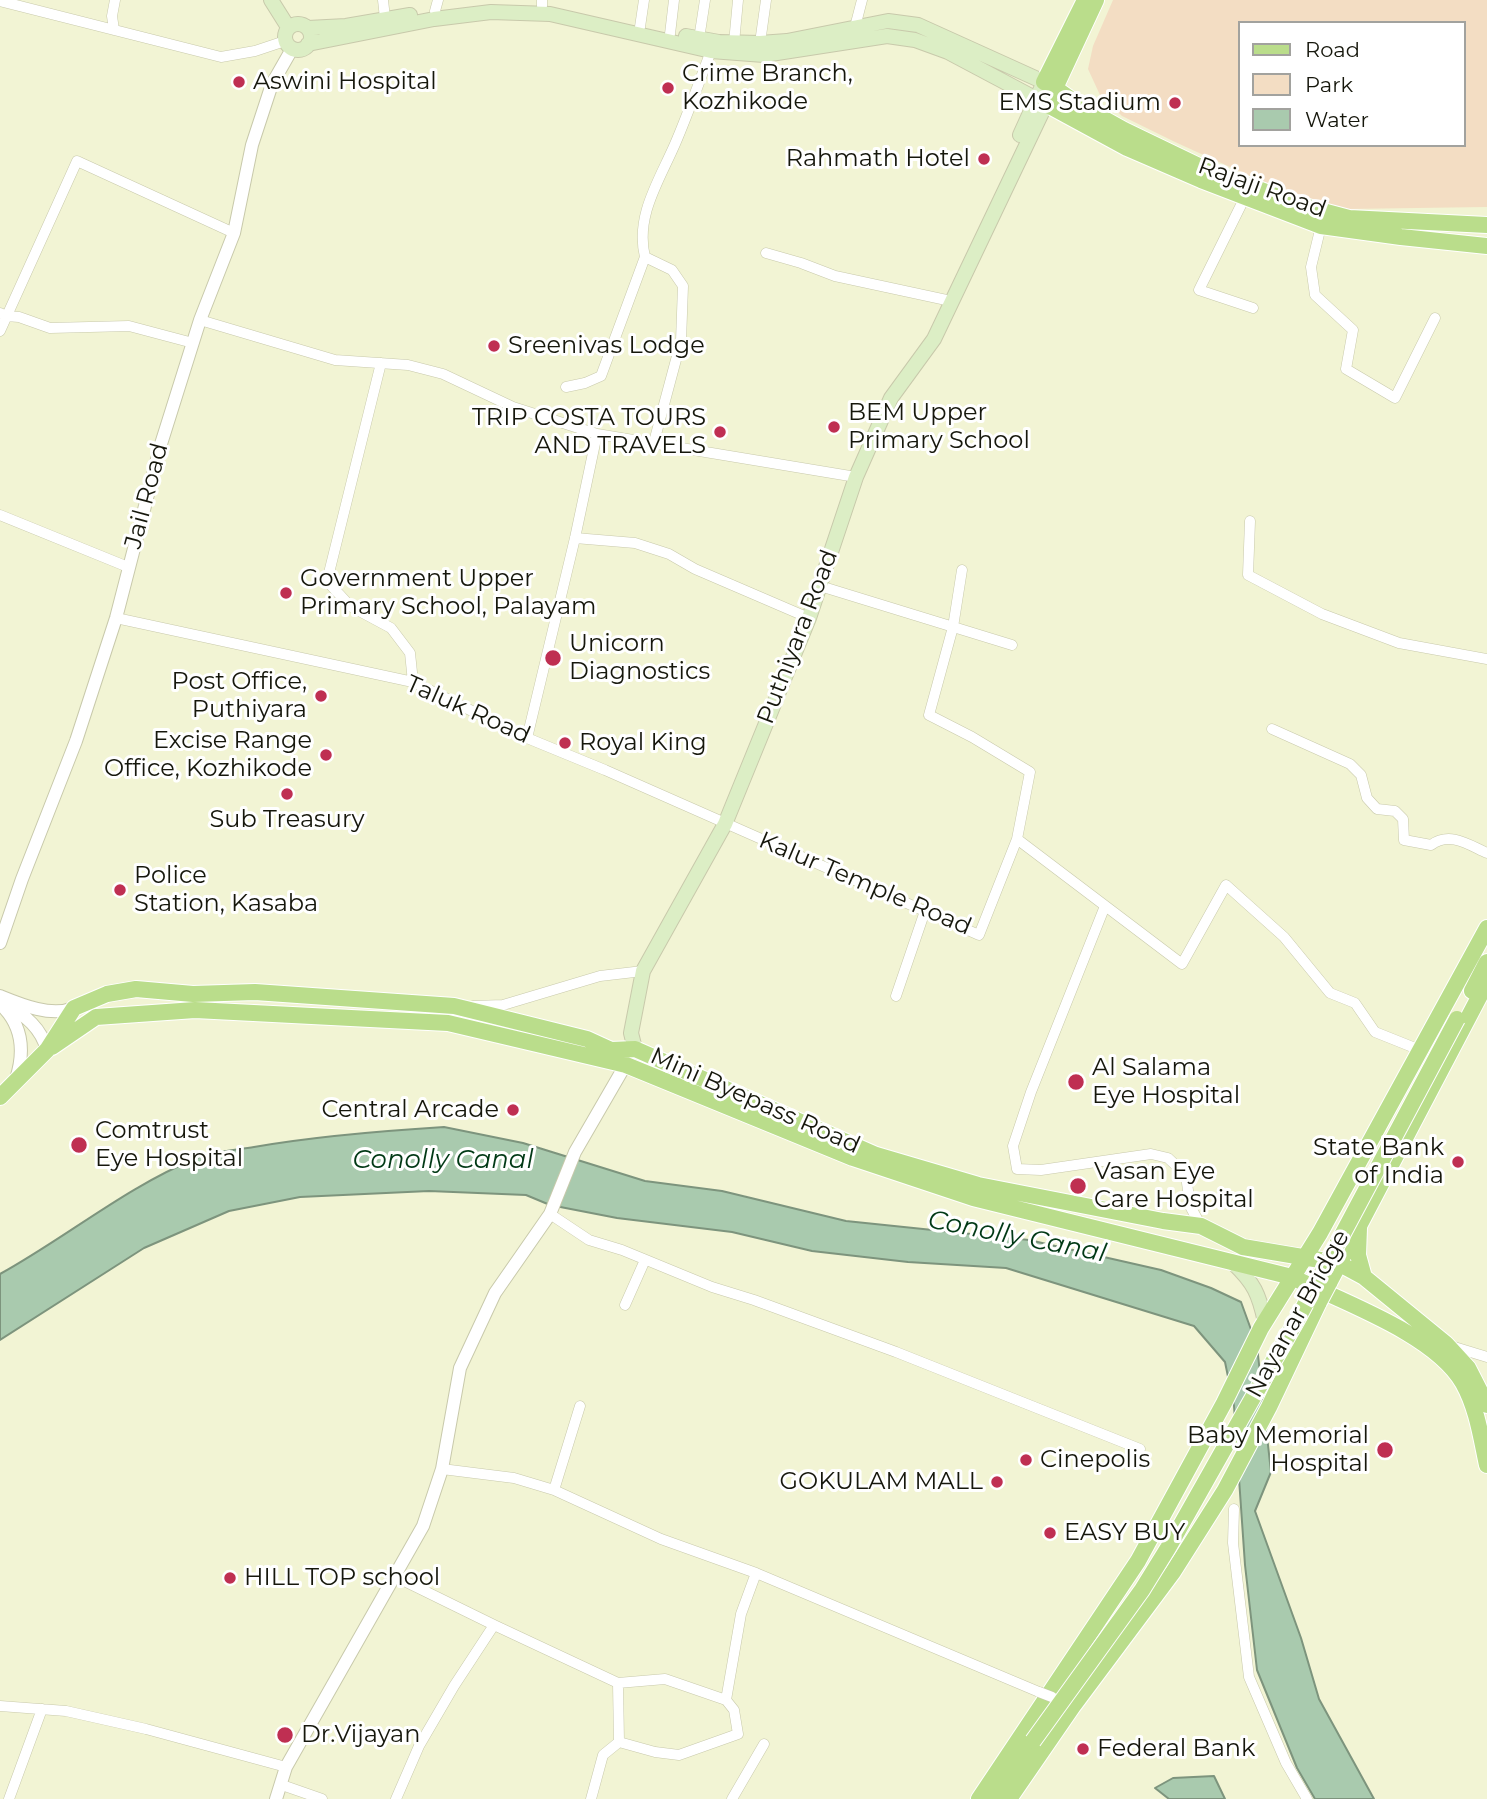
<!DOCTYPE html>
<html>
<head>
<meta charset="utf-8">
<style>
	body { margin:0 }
	#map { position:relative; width:1487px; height:1799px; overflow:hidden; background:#f2f4d4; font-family:Montserrat,sans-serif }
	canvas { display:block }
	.legend { position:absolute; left:1238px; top:21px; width:228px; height:126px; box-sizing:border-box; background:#fff; border:2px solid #a2a29e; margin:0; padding:9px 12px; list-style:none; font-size:21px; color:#16170c }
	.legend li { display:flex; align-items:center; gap:14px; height:35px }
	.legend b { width:35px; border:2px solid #a2a29e }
</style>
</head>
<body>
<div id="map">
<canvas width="1487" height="1799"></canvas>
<ul class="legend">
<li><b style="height:9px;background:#badd8b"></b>Road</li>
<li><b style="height:19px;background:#f3ddc3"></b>Park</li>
<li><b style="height:19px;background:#a9caae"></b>Water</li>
</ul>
</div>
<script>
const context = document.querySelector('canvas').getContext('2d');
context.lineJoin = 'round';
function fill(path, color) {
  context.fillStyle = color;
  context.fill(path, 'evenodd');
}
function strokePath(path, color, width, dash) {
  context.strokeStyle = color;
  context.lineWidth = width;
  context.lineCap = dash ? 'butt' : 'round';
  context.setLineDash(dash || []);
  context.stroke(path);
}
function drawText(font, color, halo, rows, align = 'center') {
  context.font = font + ' Montserrat,sans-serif';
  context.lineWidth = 6;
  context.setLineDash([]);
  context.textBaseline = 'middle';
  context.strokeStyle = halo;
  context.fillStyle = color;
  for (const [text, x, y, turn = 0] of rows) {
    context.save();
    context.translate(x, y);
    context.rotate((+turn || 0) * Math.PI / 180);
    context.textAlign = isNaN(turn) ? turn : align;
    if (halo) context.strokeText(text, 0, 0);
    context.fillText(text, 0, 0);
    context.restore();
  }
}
fill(new Path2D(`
	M1113 0H1487V207L1347 209 1307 202 1175 142 1122 116 1100 95 1088 69 1093 46ZM1240 23H1464V145H1240Z`), '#f3ddc3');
const water = new Path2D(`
	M444 1127 523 1143 645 1181 722 1191 846 1221 1029 1240 1161 1270 1211 1288 1241 1302 1257 1346 1271 1472 1255 1511 1301 1638 1319 1699 1374 1799H1315L1297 1768 1257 1670 1245 1565 1234 1406 1225 1362 1194 1326 1006 1268 908 1262 812 1251 732 1232 617 1218 550 1205 526 1195 429 1191 300 1197 229 1211 144 1248 0 1340V1274C67 1237 126 1187 197 1158 214 1151 236 1150 254 1147 317 1136 380 1131 444 1127Z
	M1214 1776 1225 1799H1169L1155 1788 1173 1778Z`);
fill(water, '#a9caae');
strokePath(water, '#7d947d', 2);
const minor = new Path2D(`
	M383 0 385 18
	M0 1 221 57 255 51 285 41
	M542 6V0
	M435 11 438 0
	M640 27 644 0
	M855 27 862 0
	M114 30 112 16 115 0
	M670 34 674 0
	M699 39 705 0
	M734 43 738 0
	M760 43 766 0
	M1245 197 1199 290 1253 308
	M1321 226 1311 267 1315 295 1353 330 1346 369 1395 398 1435 318
	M766 253 801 263 835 276 951 301
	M0 313 6 316 19 317 50 328 129 326 193 343
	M200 320 335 360 408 365 443 374 513 407 597 434 856 477
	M0 331 77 161 234 233
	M381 363 327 581 350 606 391 628 410 653 413 682
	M566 387 585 383 601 376 645 257
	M654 442 681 341 683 286 672 270 645 257C635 216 659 181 675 144 688 114 699 82 711 51
	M0 515 128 567
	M1250 521 1248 575 1322 614 1399 643 1487 659
	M575 538 635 543 669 554 695 569 809 618
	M962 570 953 627 929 715 972 737 1030 772 1017 839
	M820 586 1012 645
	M116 618 413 682 527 738 605 770 979 935 1017 839 1182 964 1226 885 1284 937 1330 993 1355 1003 1375 1032 1420 1050
	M1272 729 1350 764 1361 775 1367 798 1377 809 1395 811 1403 819 1404 840 1431 845C1450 831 1469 845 1487 853
	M527 738 575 538 597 434
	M1105 906 1031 1092 1013 1146 1017 1169 1041 1170 1151 1154 1168 1158 1186 1175 1190 1206 1201 1226
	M896 996 925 911
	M473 1006 503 1005 600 976 643 971
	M550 1214 589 1240 622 1250 712 1287 754 1300 896 1352 1140 1449
	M625 1305 645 1260
	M1451 1346 1487 1357
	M442 1469 514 1478 554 1490 580 1406
	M554 1490 661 1539 756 1573 1039 1692
	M1234 1509 1233 1543 1249 1677 1286 1763 1307 1799
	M394 1576 494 1625 454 1686 419 1746 396 1799
	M494 1625 618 1683 665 1679 726 1700 734 1710 738 1734 679 1755 655 1752 619 1742
	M618 1683 619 1742
	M726 1700 741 1614 756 1573
	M0 1706 66 1711 146 1729 286 1767
	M282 1785 322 1799
	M9 1799 42 1709
	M591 1799 603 1755 619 1742
	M732 1799 764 1744`);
const tertiary = new Path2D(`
	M0 943 22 879 76 741 116 618 161 444 200 320 234 233 252 145 272 84 292 49
	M0 996C22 1005 51 1017 74 1008
	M0 1004C23 1025 25 1051 16 1079
	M6 1004C26 1016 41 1028 47 1050
	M276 1799 286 1767 423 1526 442 1469 460 1368 495 1293 550 1214 575 1152 630 1057`);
const secondary = new Path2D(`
	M271 0 288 27
	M285 37a13 13 0 1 1 26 0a13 13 0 1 1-26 0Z
	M308 28 346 26 410 15
	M686 36 719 42 760 43 787 41 888 21 918 25 1044 82 1020 135
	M308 44 434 19 491 12 550 14 711 51 764 55 887 36 915 40 948 52 1046 104 934 339 891 398 856 477 809 618 725 824 643 971 631 1033 635 1049
	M1233 1263C1254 1283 1259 1294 1265 1322`);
const primary = new Path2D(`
	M1085 0 1044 82 1055 88 1046 104 1127 148 1201 180 1321 226 1401 237 1487 246
	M1096 0 1055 88 1079 105 1124 130 1207 170 1304 206 1349 218 1487 225
	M1472 991 1487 962
	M52 1047 96 1017 195 1010 448 1023 626 1065 853 1158 973 1198 1292 1277C1342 1302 1435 1334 1463 1383 1477 1408 1481 1437 1487 1465
	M0 1097 47 1050 74 1008 107 994 136 989 193 994 255 992 454 1006 587 1039 611 1050 635 1049 876 1155 978 1185 1163 1221 1201 1226 1243 1247 1338 1263 1364 1277 1446 1344 1468 1368 1487 1405
	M1359 1228 1358 1255 1364 1277
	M1329 1283 1487 982
	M979 1799 1138 1561 1224 1403 1261 1328 1320 1233 1487 928
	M994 1799 1033 1741
	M1009 1799 1073 1706 1173 1572 1225 1490 1269 1407 1319 1302`);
strokePath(minor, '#c8c9ab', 11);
strokePath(tertiary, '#c8c9ab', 14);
strokePath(secondary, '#c8c9ab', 16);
strokePath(primary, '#fff', 18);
strokePath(minor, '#fff', 10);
strokePath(tertiary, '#fff', 12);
strokePath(secondary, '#dceec5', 14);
strokePath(primary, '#badd8b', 16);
const minorBridge = new Path2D(`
	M1039 1692 1052 1697`);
const primaryBridge = new Path2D(`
	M1319 1302 1329 1283
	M1033 1741 1142 1590 1168 1548 1299 1316 1457 1019`);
strokePath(minorBridge, '#c8c9ab', 11, []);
strokePath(primaryBridge, '#fff', 18, []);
strokePath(minorBridge, '#fff', 10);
strokePath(primaryBridge, '#badd8b', 16);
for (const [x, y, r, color] of [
	[239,82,7,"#bf2f52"],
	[668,88,7,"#bf2f52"],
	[1175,103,7,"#bf2f52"],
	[984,159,7,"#bf2f52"],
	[494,346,7,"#bf2f52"],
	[834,427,7,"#bf2f52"],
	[720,432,7,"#bf2f52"],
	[286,593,7,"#bf2f52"],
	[553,658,9,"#bf2f52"],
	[321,696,7,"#bf2f52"],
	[565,743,7,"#bf2f52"],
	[326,755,7,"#bf2f52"],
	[287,794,7,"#bf2f52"],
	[120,890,7,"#bf2f52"],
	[1076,1082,9,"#bf2f52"],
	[513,1110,7,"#bf2f52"],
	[79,1145,9,"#bf2f52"],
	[1458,1162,7,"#bf2f52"],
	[1078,1186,9,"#bf2f52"],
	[1385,1450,9,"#bf2f52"],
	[1026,1460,7,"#bf2f52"],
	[997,1482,7,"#bf2f52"],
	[1050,1533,7,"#bf2f52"],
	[230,1578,7,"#bf2f52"],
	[285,1735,9,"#bf2f52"],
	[1083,1749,7,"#bf2f52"]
]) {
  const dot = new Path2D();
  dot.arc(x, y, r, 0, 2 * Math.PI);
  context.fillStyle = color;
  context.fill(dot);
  strokePath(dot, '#fff', 2.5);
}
drawText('24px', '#16170c', '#fff', [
	["Crime Branch,",682,74],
	["Kozhikode",682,102],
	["Aswini Hospital",253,82],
	["EMS Stadium",1161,103,"right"],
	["Rahmath Hotel",970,159,"right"],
	["Sreenivas Lodge",508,346],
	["BEM Upper",848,413],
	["Primary School",848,441],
	["TRIP COSTA TOURS",706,418,"right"],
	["AND TRAVELS",706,446,"right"],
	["Government Upper",300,579],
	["Primary School, Palayam",300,607],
	["Unicorn",569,644],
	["Diagnostics",569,672],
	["Post Office,",307,682,"right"],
	["Puthiyara",307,710,"right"],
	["Excise Range",312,741,"right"],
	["Office, Kozhikode",312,769,"right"],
	["Royal King",579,743],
	["Sub Treasury",287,820,"center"],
	["Police",134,876],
	["Station, Kasaba",134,904],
	["Al Salama",1092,1068],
	["Eye Hospital",1092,1096],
	["Central Arcade",499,1110,"right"],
	["Comtrust",95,1131],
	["Eye Hospital",95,1159],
	["State Bank",1444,1148,"right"],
	["of India",1444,1176,"right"],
	["Vasan Eye",1094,1172],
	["Care Hospital",1094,1200],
	["Baby Memorial",1369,1436,"right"],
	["Hospital",1369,1464,"right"],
	["Cinepolis",1040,1460],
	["GOKULAM MALL",983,1482,"right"],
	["EASY BUY",1064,1533],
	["HILL TOP school",244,1578],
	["Dr.Vijayan",301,1735],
	["Federal Bank",1097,1749]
], 'left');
drawText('24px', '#16170c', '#fff', [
	["Rajaji Road",1262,188,20],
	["Jail Road",147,496,-75],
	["Puthiyara Road",798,637,-69],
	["Taluk Road",468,710,24],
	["Kalur Temple Road",865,884,23],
	["Mini Byepass Road",755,1101,24],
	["Nayanar Bridge",1298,1314,-61]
]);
drawText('italic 26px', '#013915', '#fff', [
	["Conolly Canal",443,1160],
	["Conolly Canal",1017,1237,11]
]);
</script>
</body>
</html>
